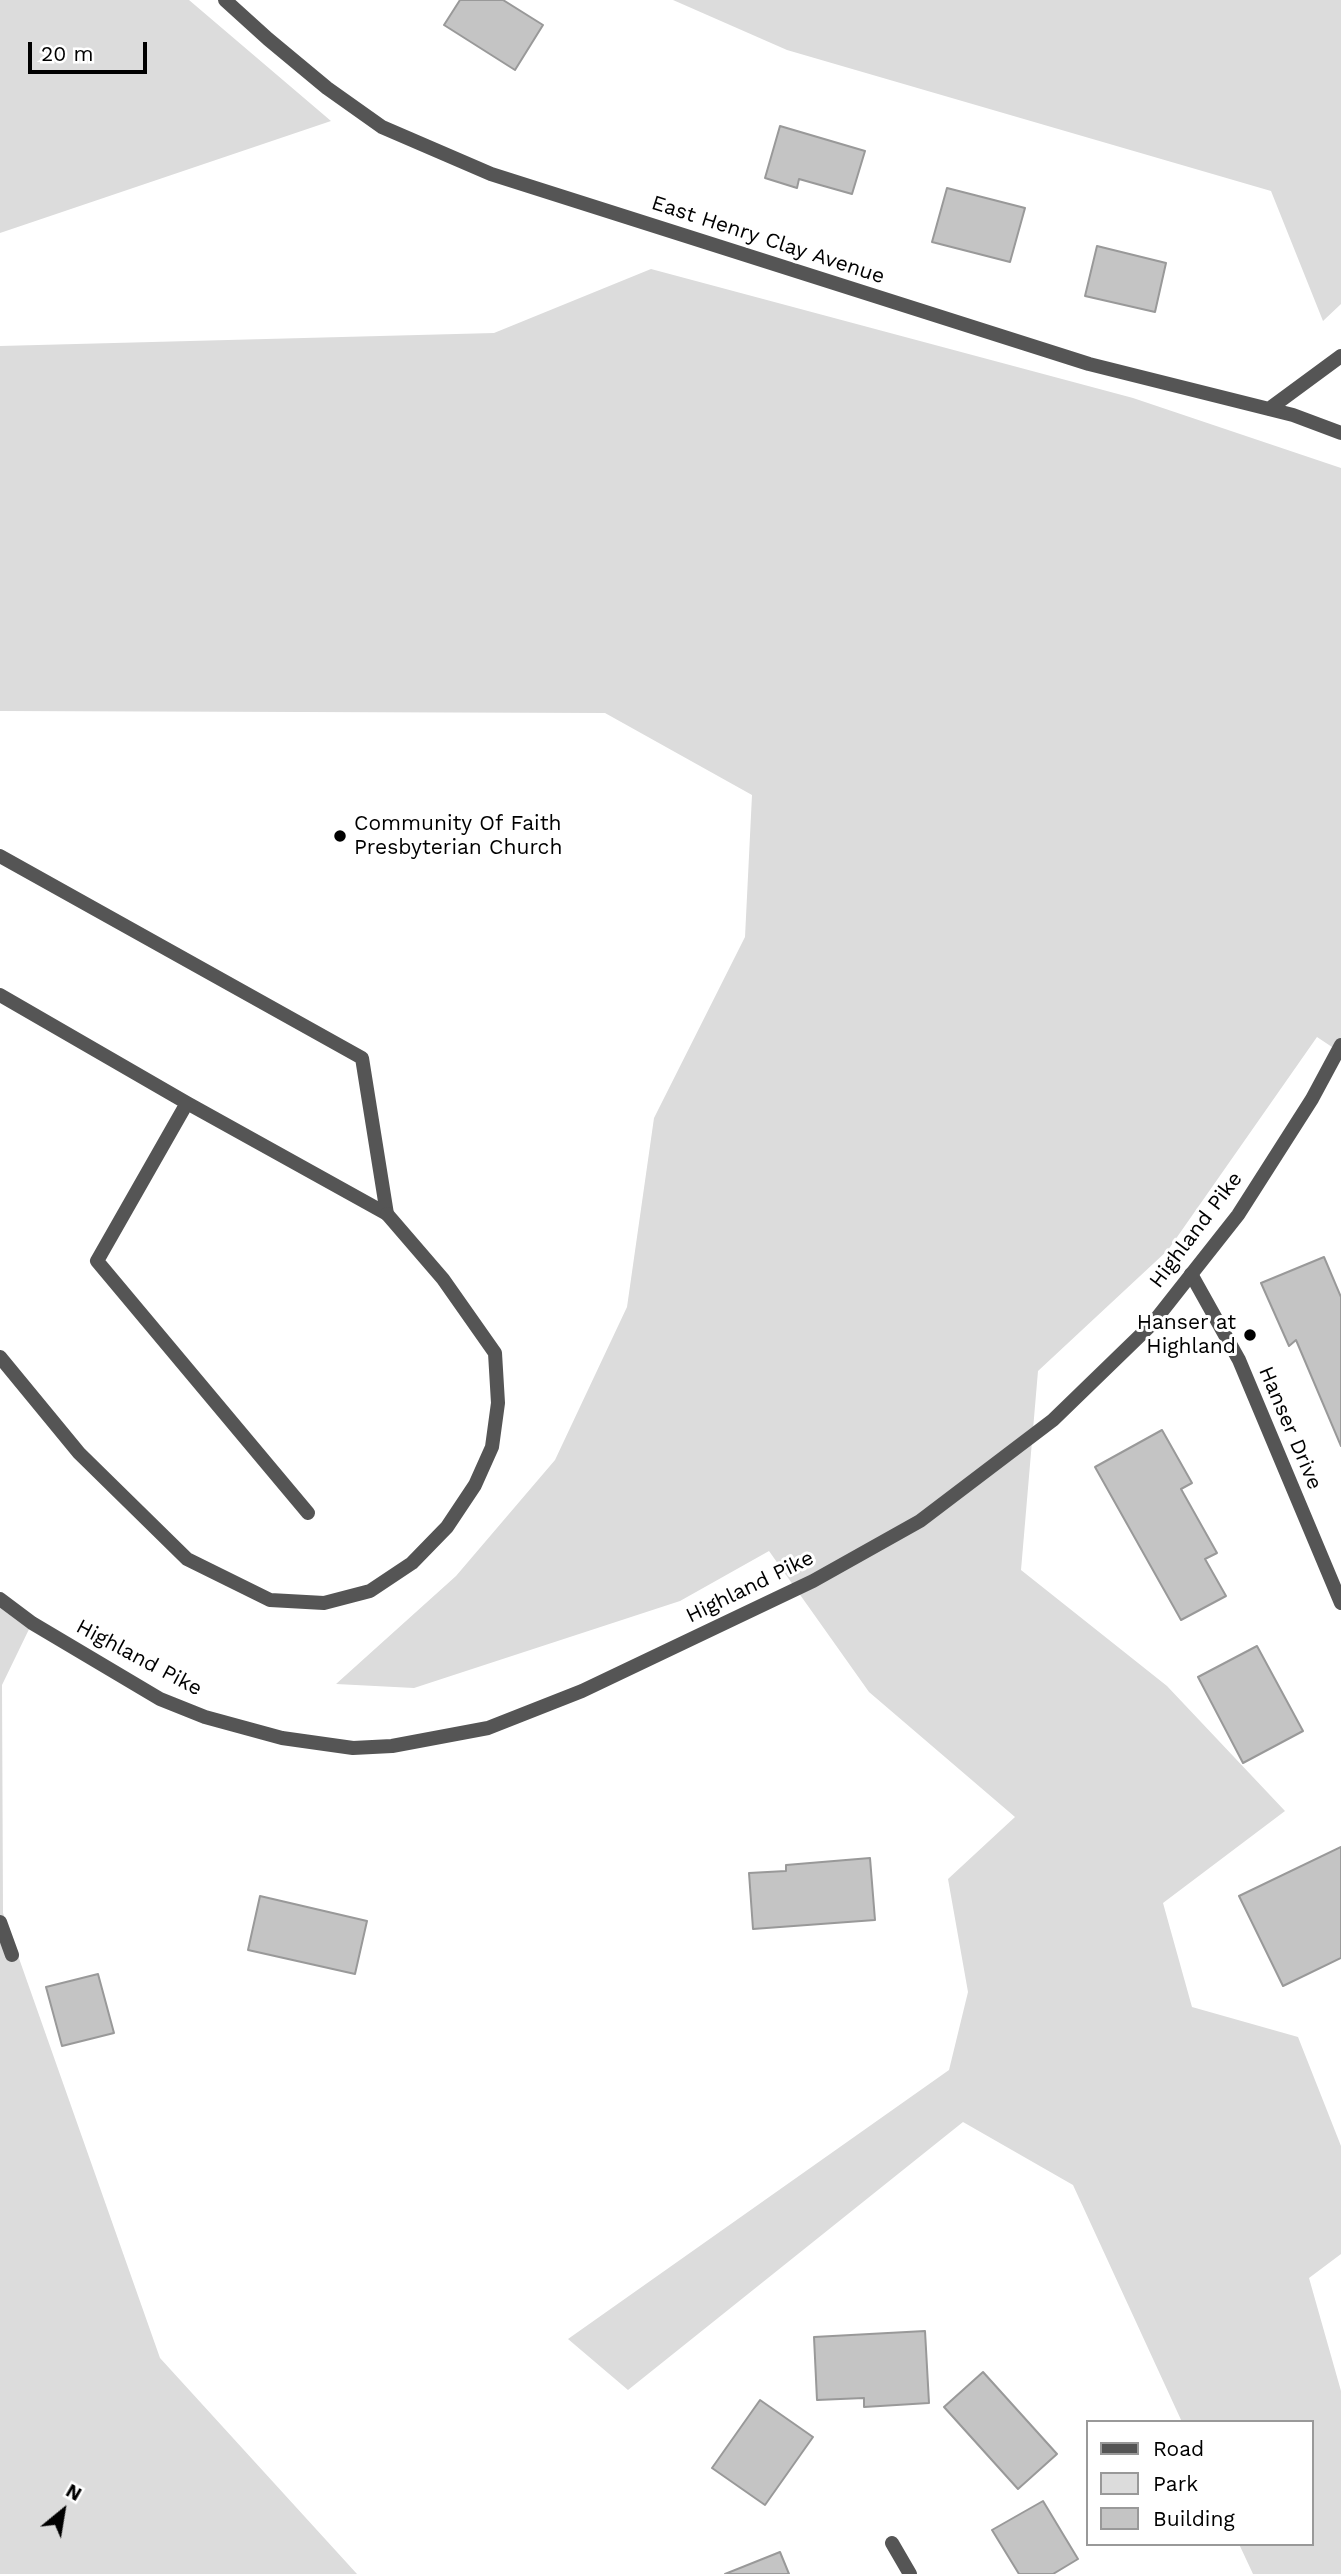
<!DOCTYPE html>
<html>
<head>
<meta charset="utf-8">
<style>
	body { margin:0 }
	#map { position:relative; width:1341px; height:2574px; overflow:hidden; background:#fff; font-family:"Work Sans",sans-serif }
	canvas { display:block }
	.legend { position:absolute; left:1086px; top:2420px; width:228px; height:126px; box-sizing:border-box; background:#fff; border:2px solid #999; margin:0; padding:9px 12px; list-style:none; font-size:21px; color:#000 }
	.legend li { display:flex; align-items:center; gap:14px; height:35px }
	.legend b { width:35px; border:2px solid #999 }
	.north { position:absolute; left:28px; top:2476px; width:70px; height:70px; -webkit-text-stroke:5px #fff; paint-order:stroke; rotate:30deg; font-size:19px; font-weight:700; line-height:28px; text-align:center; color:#000 }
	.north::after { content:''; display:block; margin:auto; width:24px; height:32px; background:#000; clip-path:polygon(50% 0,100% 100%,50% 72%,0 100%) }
	.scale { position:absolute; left:28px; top:42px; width:119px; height:32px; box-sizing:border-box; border:4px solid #000; border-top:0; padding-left:9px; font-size:21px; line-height:24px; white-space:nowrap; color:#000; -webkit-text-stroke:5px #fff; paint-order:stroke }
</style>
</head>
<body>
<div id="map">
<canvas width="1341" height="2574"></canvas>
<ul class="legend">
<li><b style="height:9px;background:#555"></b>Road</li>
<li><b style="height:19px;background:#dcdcdc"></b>Park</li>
<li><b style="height:19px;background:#c4c4c4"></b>Building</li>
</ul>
<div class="north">N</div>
<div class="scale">20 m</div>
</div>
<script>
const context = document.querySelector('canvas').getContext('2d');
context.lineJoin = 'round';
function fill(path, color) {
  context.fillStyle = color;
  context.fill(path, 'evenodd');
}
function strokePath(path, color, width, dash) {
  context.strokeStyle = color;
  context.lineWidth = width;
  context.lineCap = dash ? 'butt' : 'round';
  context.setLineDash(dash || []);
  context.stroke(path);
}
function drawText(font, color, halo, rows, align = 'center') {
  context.font = font + ' "Work Sans",sans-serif';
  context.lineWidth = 6;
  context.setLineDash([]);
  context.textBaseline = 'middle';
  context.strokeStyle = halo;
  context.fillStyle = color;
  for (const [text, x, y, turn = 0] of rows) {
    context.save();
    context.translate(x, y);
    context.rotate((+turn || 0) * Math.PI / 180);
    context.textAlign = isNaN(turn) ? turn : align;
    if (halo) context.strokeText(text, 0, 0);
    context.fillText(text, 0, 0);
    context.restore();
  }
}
fill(new Path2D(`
	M0 0H189L331 121 0 233Z
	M673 0H1341V304L1323 321 1271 191 787 50Z
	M651 269 1133 398 1341 468V1053L1317 1037 1168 1250 1038 1371 1021 1570 1167 1686 1285 1811 1163 1903 1192 2007 1298 2037 1341 2146V2254L1309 2278 1341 2391V2574H1253L1239 2544H1311V2422H1182L1073 2185 963 2122 628 2390 568 2339 949 2070 968 1992 948 1879 1015 1817 869 1692 769 1551 680 1601 414 1688 336 1684 456 1576 555 1460 627 1307 654 1118 745 937 752 795 605 713 0 711V346L494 333Z
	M0 1599 32 1623 2 1685 3 1913 160 2358 357 2574H0Z`), '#dcdcdc');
const building = new Path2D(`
	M460 0H503L543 25 515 70 444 25Z
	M780 126 865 151 852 194 799 179 797 188 765 178Z
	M947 188 1025 208 1010 262 932 242Z
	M1097 246 1166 263 1155 312 1085 296Z
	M1324 1257 1341 1297V1446L1296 1340 1289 1346 1261 1283Z
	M1162 1430 1192 1483 1181 1489 1217 1553 1205 1559 1226 1596 1181 1620 1095 1467Z
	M1257 1646 1303 1731 1243 1763 1198 1677Z
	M1341 1847V1958L1283 1986 1239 1896Z
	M870 1858 875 1920 753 1929 749 1873 786 1871V1865Z
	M260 1896 367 1921 355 1974 248 1950Z
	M98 1974 114 2033 62 2046 46 1987Z
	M925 2331 929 2403 864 2407V2398L817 2400 814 2337Z
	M983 2372 1057 2454 1018 2489 944 2407Z
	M760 2400 813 2437 765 2505 712 2468Z
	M1043 2501 1078 2559 1053 2574H1019L992 2530Z
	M780 2552 789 2574H725Z`);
fill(building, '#c4c4c4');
strokePath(building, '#999', 2);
strokePath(new Path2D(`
	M0 856 362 1058 387 1214
	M0 995 187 1103 387 1214
	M187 1103 97 1261 308 1513
	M0 1922 12 1955`), '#555', 14);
strokePath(new Path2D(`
	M225 0 268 39 327 88 382 127 491 174 1089 364 1293 415 1341 433
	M1269 409 1341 356
	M1191 1274 1239 1360 1341 1603
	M0 1357 79 1453 187 1559 270 1600 324 1603 370 1591 412 1563 447 1527 475 1485 492 1447 498 1403 495 1353 443 1279 387 1214
	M892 2543 910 2574`), '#555', 14);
strokePath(new Path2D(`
	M0 1599 32 1623 160 1699 205 1717 282 1738 353 1748 392 1746 488 1728 582 1691 813 1581 920 1521 1053 1420 1152 1324 1238 1215 1312 1099 1341 1045`), '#555', 14);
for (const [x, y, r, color] of [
	[340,836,7,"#000"],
	[1250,1335,7,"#000"]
]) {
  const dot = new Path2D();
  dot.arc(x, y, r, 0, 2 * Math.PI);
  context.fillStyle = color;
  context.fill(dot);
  strokePath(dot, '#fff', 2.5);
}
drawText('21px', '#000', '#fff', [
	["East Henry Clay Avenue",768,240,18],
	["Highland Pike",1196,1230,-53],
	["Hanser Drive",1290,1428,67],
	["Highland Pike",750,1587,-26],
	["Highland Pike",139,1658,28]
]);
drawText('21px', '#000', '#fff', [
	["Community Of Faith",354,824],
	["Presbyterian Church",354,848],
	["Hanser at",1236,1323,"right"],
	["Highland",1236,1347,"right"]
], 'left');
</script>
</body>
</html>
